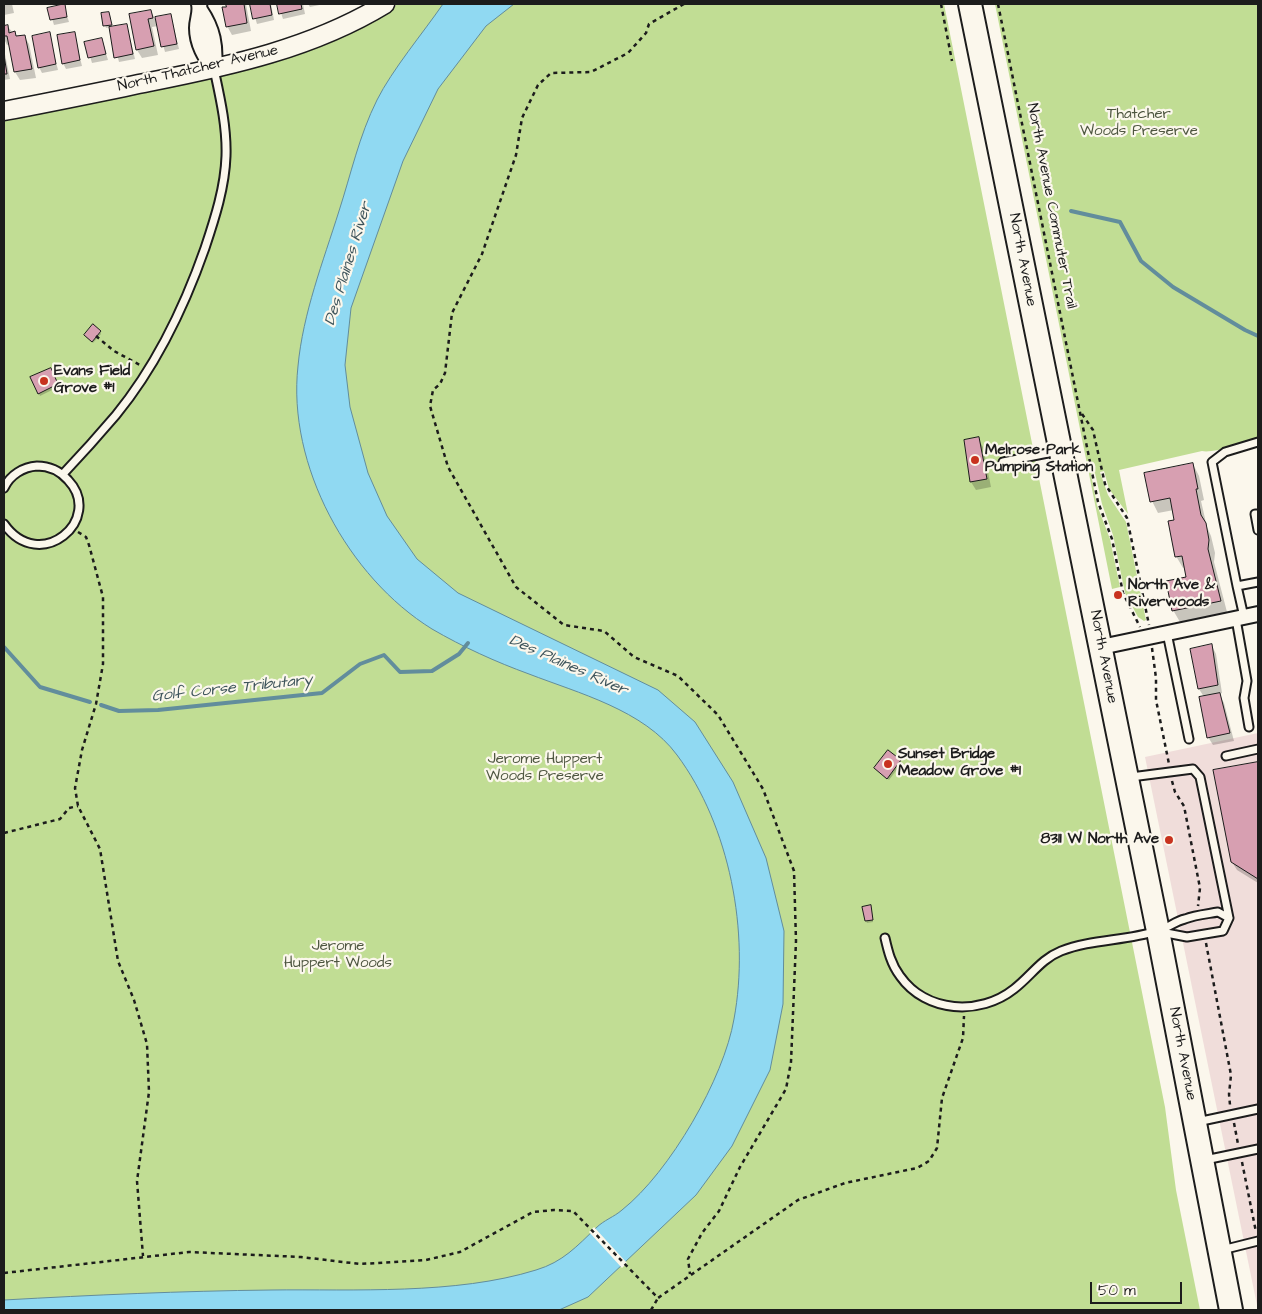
<!DOCTYPE html>
<html>
<head>
<meta charset="utf-8">
<style>
	body { margin:0 }
	#map { position:relative; width:1262px; height:1314px; overflow:hidden; background:#fbf7ec; font-family:"Architects Daughter",sans-serif }
	canvas { display:block }
	.frame { position:absolute; inset:0; border:5px solid #1c1c1c; pointer-events:none }
	.scale { position:absolute; left:1090px; top:1282px; width:92px; height:22px; box-sizing:border-box; border:2px solid #1c1c1c; border-top:0; padding-left:6px; font-size:15px; line-height:18px; white-space:nowrap; color:#1c1c1c; -webkit-text-stroke:4px #fbf7ec; paint-order:stroke }
</style>
</head>
<body>
<div id="map">
<canvas width="1262" height="1314"></canvas>
<div class="frame"></div>
<div class="scale">50 m</div>
</div>
<script>
const context = document.querySelector('canvas').getContext('2d');
context.lineJoin = 'round';
function fill(path, color) {
  context.fillStyle = color;
  context.fill(path, 'evenodd');
}
function strokePath(path, color, width, dash) {
  context.strokeStyle = color;
  context.lineWidth = width;
  context.lineCap = dash ? 'butt' : 'round';
  context.setLineDash(dash || []);
  context.stroke(path);
}
function drawText(font, color, halo, rows, align = 'center') {
  context.font = font + ' "Architects Daughter",sans-serif';
  context.lineWidth = 4.5;
  context.setLineDash([]);
  context.textBaseline = 'middle';
  context.strokeStyle = halo;
  context.fillStyle = color;
  for (const [text, x, y, turn = 0] of rows) {
    context.save();
    context.translate(x, y);
    context.rotate((+turn || 0) * Math.PI / 180);
    context.textAlign = isNaN(turn) ? turn : align;
    if (halo) context.strokeText(text, 0, 0);
    context.fillText(text, 0, 0);
    context.restore();
  }
}
fill(new Path2D(`
	M1258 733V1310L1145 757Z`), '#f0ddda');
fill(new Path2D(`
	M398 4H944L1165 1107 1176 1190 1200 1310H4V121L165 88 383 13Z
	M995 4H1258V440C1246 442 1212 454 1202 451L1119 470 1128 514 1109 489 1104 471 1100 472 1108 495 1126 522 1146 620 1144 621 1138 617 1125 593 1113 535 1102 504 1095 473 1091 474 1097 505 1110 539 1120 587 1112 589Z`), '#c1dd94');
const water = new Path2D(`
	M443 4H514L486 26 438 89 403 161 351 308 345 365 350 407 368 473 387 516 417 559 458 593 658 690 695 722 733 782 766 858 784 931 783 1004 770 1070 732 1146 696 1195 588 1297 559 1310H4V1300C93 1295 181 1291 271 1290 354 1289 456 1295 536 1270 563 1262 577 1246 596 1228 604 1220 614 1217 622 1210 670 1172 724 1078 734 1019 750 933 730 826 677 755 644 710 578 693 529 674 496 662 463 647 432 629 348 577 287 465 298 366 303 313 323 262 339 211 351 174 359 136 377 100 392 70 423 33 443 4Z`);
fill(water, '#90d9f2');
strokePath(water, '#628d9c', 1);
fill(new Path2D(`
	M594 1227 627 1263 622 1268 589 1232Z`), '#fbf7ec');
fill(new Path2D(`
	M4 4H12L14 13 4 15Z
	M227 4H246L251 31 232 35 227 26Z
	M251 4H271L274 20 257 24Z
	M278 4H303L305 14 283 19Z
	M308 4H324L310 7Z
	M64 6 69 22 54 25 49 9Z
	M151 11 157 23 171 15 179 49 165 52 158 26 152 27 158 55 142 58 137 50Z
	M102 14 110 15 112 28 127 25 135 59 119 62 110 27 106 28Z
	M7 26 17 37 24 36 29 44 36 78 20 80 15 72 10 44 7 45 4 39V27Z
	M74 33 82 66 66 69 63 63Z
	M49 34 58 70 42 73 39 67Z
	M102 40 108 60 92 63 86 43Z
	M4 49 10 79 4 80Z
	M100 332 101 334 93 343 86 337Z
	M50 369 58 387 40 396 31 378Z
	M978 439 983 447 991 487 976 490 971 482Z
	M1193 464 1199 476 1204 500 1201 501 1207 527 1211 536 1215 553 1214 562 1227 612 1180 622 1173 610 1187 578 1185 567 1183 568 1176 556 1174 510 1158 513 1152 501Z
	M1212 646 1216 654 1222 693 1219 694 1224 703 1234 741 1213 745 1208 737 1204 697 1199 689Z
	M888 752 902 763 889 780 875 768Z
	M1258 763V883L1237 870 1232 862 1214 771Z
	M871 909 873 922 867 923 866 921Z`), '#0003');
strokePath(new Path2D(`
	M1071 211 1120 222 1141 261 1173 287 1245 330 1258 336
	M4 647 40 687 90 702
	M101 705 119 711 158 710 322 693 360 664 384 655 400 672 432 671 459 654 468 643`), '#628d9c', 4);
const building = new Path2D(`
	M65 4 67 17 50 20 47 8Z
	M226 4H244L247 23 226 27 222 7H226Z
	M250 4H270L272 15 253 19Z
	M277 4H301L302 9 279 14Z
	M151 10 153 18 148 19 154 46 136 50 129 14Z
	M109 12 112 25 103 26 101 13Z
	M171 14 177 44 161 47 155 17Z
	M127 24 133 54 114 58 109 27Z
	M8 25 9 33 15 31 16 36 25 35 32 69 14 72 7 36H4V26Z
	M50 32 56 64 38 68 32 36Z
	M75 32 80 60 62 64 57 35Z
	M102 38 106 54 88 58 84 42Z
	M4 55 7 74H4Z
	M93 324 101 331 92 342 84 335Z
	M51 368 58 384 38 394 30 377Z
	M979 437 987 479 970 482 964 440Z
	M1193 463 1198 489H1196L1201 515 1206 523 1209 540 1208 549 1221 601 1172 611 1166 581 1186 577 1182 556 1175 557 1168 521 1174 520 1170 498 1150 502 1144 473Z
	M1212 644 1218 685 1198 689 1190 649Z
	M1220 693 1230 733 1207 738 1199 697Z
	M888 750 901 760 887 779 874 768Z
	M1258 762V879L1231 862 1213 770Z
	M871 905 873 920 865 921 862 907Z`);
fill(building, '#d79fb1');
strokePath(building, '#1c1c1c', 1);
const service = new Path2D(`
	M1003 462 1058 451
	M63 474C81 455 99 435 116 415 156 366 184 308 205 248 215 218 225 187 226 156 227 127 220 97 214 69
	M4 488C10 475 23 467 37 466 49 466 60 471 68 480 105 519 40 575 4 524
	M1258 514H1255L1258 530
	M1237 586 1212 462 1225 452 1258 442
	M1244 617 1237 586 1258 582
	M1236 619 1247 681 1244 698 1249 727
	M1167 633 1189 739
	M1226 756 1258 749
	M1131 777 1193 769 1200 777 1229 918 1223 931 1187 937 1161 932
	M885 938C888 951 891 964 900 976 926 1013 980 1016 1014 989 1031 976 1041 959 1061 951 1091 939 1126 941 1157 931 1167 929 1175 921 1185 919 1195 915 1207 914 1218 912L1229 918
	M1197 1122 1258 1109
	M1205 1160 1258 1149
	M1222 1250 1258 1241`);
const minor = new Path2D(`
	M199 4C201 13 197 19 197 28 197 44 205 57 214 69
	M200 10C213 29 216 46 214 69
	M1101 647 1258 614`);
const tertiary = new Path2D(`
	M4 111C52 102 100 92 149 82 230 66 313 48 385 4`);
const primary = new Path2D(`
	M970 4 1158 931 1231 1310`);
strokePath(service, '#1c1c1c', 11);
strokePath(minor, '#1c1c1c', 18);
strokePath(tertiary, '#1c1c1c', 21);
strokePath(primary, '#1c1c1c', 26);
strokePath(new Path2D(`
	M684 4 649 24 646 33 628 53 591 72 551 73 538 85 522 118 516 155 482 254 452 313 445 373 440 384 433 390 430 406 448 467 516 587 564 625 604 631 634 657 678 676 718 715 763 789 794 871 796 941 791 1062 786 1089 740 1167 719 1211 702 1233 688 1259 690 1274
	M941 4 952 61
	M998 4 1098 502 1112 539 1123 593 1140 627
	M96 336 114 351 140 365
	M1082 414 1093 430 1105 484 1127 518 1149 625
	M78 532 86 537 89 545 103 597V664L96 704 82 750 75 788 78 806 100 849 118 961 134 1000 147 1044 149 1092 137 1181 143 1256
	M1152 648 1156 678V700L1169 764
	M1172 781 1175 792 1184 806 1200 888 1198 906
	M4 833 60 819 69 808 78 806
	M1206 943 1231 1075 1229 1094 1230 1105
	M1234 1123 1238 1144
	M1242 1162 1256 1232
	M4 1273 189 1252 301 1257 360 1264 426 1260 460 1252 533 1212 554 1210 573 1211 658 1298 798 1200 845 1183 917 1168 929 1161 937 1148 942 1098 963 1038 964 1016
	M651 1310 658 1298`), '#1c1c1c', 2.5, [4, 4]);
strokePath(service, '#fbf7ec', 7);
strokePath(minor, '#fbf7ec', 14);
strokePath(tertiary, '#fbf7ec', 18);
strokePath(primary, '#fbf7ec', 22);
for (const [x, y, r, color] of [
	[44,381,5,"#c8321e"],
	[975,460,5,"#c8321e"],
	[1118,595,5,"#c8321e"],
	[888,764,5,"#c8321e"],
	[1169,840,5,"#c8321e"]
]) {
  const dot = new Path2D();
  dot.arc(x, y, r, 0, 2 * Math.PI);
  context.fillStyle = color;
  context.fill(dot);
  strokePath(dot, '#fbf7ec', 2);
}
drawText('15px', '#1c1c1c', '#fbf7ec', [
	["North Thatcher Avenue",198,69,-13],
	["North Avenue Commuter Trail",1051,206,79],
	["North Avenue",1022,260,79],
	["North Avenue",1103,657,79],
	["North Avenue",1182,1054,79]
]);
drawText('15px', '#4e5640', '#fbf7ec', [
	["Thatcher",1139,115],
	["Woods Preserve",1139,132],
	["Jerome Huppert",545,760],
	["Woods Preserve",545,777],
	["Jerome",338,947],
	["Huppert Woods",338,964]
]);
drawText('bold 15px', '#1c1c1c', '#fbf7ec', [
	["Evans Field",54,372],
	["Grove #1",54,389],
	["Melrose Park",985,451],
	["Pumping Station",985,468],
	["North Ave &",1128,586],
	["Riverwoods",1128,603],
	["Sunset Bridge",898,755],
	["Meadow Grove #1",898,772],
	["8311 W North Ave",1159,840,"right"]
], 'left');
drawText('italic 16px', '#3f555c', '#fbf7ec', [
	["Des Plaines River",349,264,-73],
	["Des Plaines River",568,666,24],
	["Golf Corse Tributary",232,689,-6]
]);
</script>
</body>
</html>
